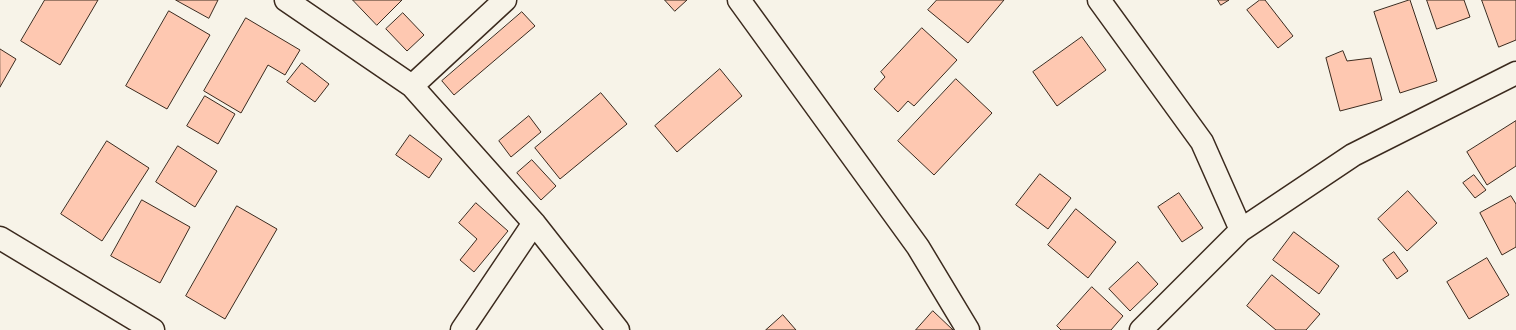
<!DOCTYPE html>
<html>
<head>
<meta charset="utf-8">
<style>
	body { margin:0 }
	canvas { display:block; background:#f7f3e8 }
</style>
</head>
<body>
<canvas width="1516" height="330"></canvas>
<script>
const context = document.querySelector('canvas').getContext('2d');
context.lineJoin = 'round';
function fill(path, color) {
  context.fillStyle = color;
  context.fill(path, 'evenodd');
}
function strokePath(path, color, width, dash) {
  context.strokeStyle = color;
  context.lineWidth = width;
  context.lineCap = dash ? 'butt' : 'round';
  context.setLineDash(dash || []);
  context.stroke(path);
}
const building = new Path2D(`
	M45 0H98L60 65 21 41Z
	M176 0H218L209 18Z
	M353 0H402L377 25Z
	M665 0H687L675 11Z
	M937 0H1004L968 43 928 10Z
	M1218 0H1229L1221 5Z
	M1260 0H1265L1293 36 1278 48 1247 10Z
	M1410 0 1437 81 1400 93 1374 12Z
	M1427 0H1464L1470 17 1437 29Z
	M1482 0H1516V40L1499 47Z
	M169 11 210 35 167 109 126 86Z
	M522 12 535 26 454 95 442 81Z
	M403 13 424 35 407 51 386 29Z
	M246 18 300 50 285 75 268 65 241 113 204 91Z
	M922 28 957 60 914 106 908 101 898 112 874 89 885 77 881 72Z
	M1082 37 1106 70 1057 106 1033 72Z
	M0 49 16 59 0 87Z
	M1343 51 1347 61 1371 58 1382 100 1340 111 1326 58Z
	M302 63 329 84 315 102 287 82Z
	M720 69 742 96 677 152 655 126Z
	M956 79 992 113 934 175 898 141Z
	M601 93 627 124 560 179 535 148Z
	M205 96 235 114 218 144 187 126Z
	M529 116 541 132 511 157 499 141Z
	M1516 121V166L1487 185 1467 152Z
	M410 135 442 159 429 178 396 155Z
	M107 141 149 168 102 241 61 214Z
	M178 146 217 171 195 207 156 182Z
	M532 160 556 186 541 200 517 173Z
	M1040 174 1071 198 1048 229 1016 205Z
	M1474 175 1486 190 1475 198 1463 183Z
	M1408 191 1437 223 1407 251 1378 219Z
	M1179 193 1203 228 1182 242 1158 207Z
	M1511 196 1516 204V247L1502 255 1480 213Z
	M142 200 190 227 160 283 111 256Z
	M476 203 508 231 474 272 460 260 477 239 459 223Z
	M237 206 277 229 225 319 186 296Z
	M1076 209 1116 242 1088 278 1048 245Z
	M1294 232 1339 266 1319 294 1273 260Z
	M1394 252 1408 271 1397 279 1383 260Z
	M1487 258 1509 295 1469 319 1447 282Z
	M1138 262 1158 284 1130 311 1109 289Z
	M1272 275 1320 314 1306 330H1276L1247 306Z
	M1092 287 1123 316 1111 330H1061L1057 326Z
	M933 311 953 330H916Z
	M783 315 796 330H766Z`);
fill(building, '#fec8b1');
strokePath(building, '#3b2a1e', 1);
const minor = new Path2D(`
	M286 0 412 86 534 223 618 330
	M739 0 918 247 968 330
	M1099 0 1202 142 1241 230
	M412 86 505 0
	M0 238 153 330
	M462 330 534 223
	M1141 330 1241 230 1353 155 1516 73`);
strokePath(minor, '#3b2a1e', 25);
strokePath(minor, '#f7f3e8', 22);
</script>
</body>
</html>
